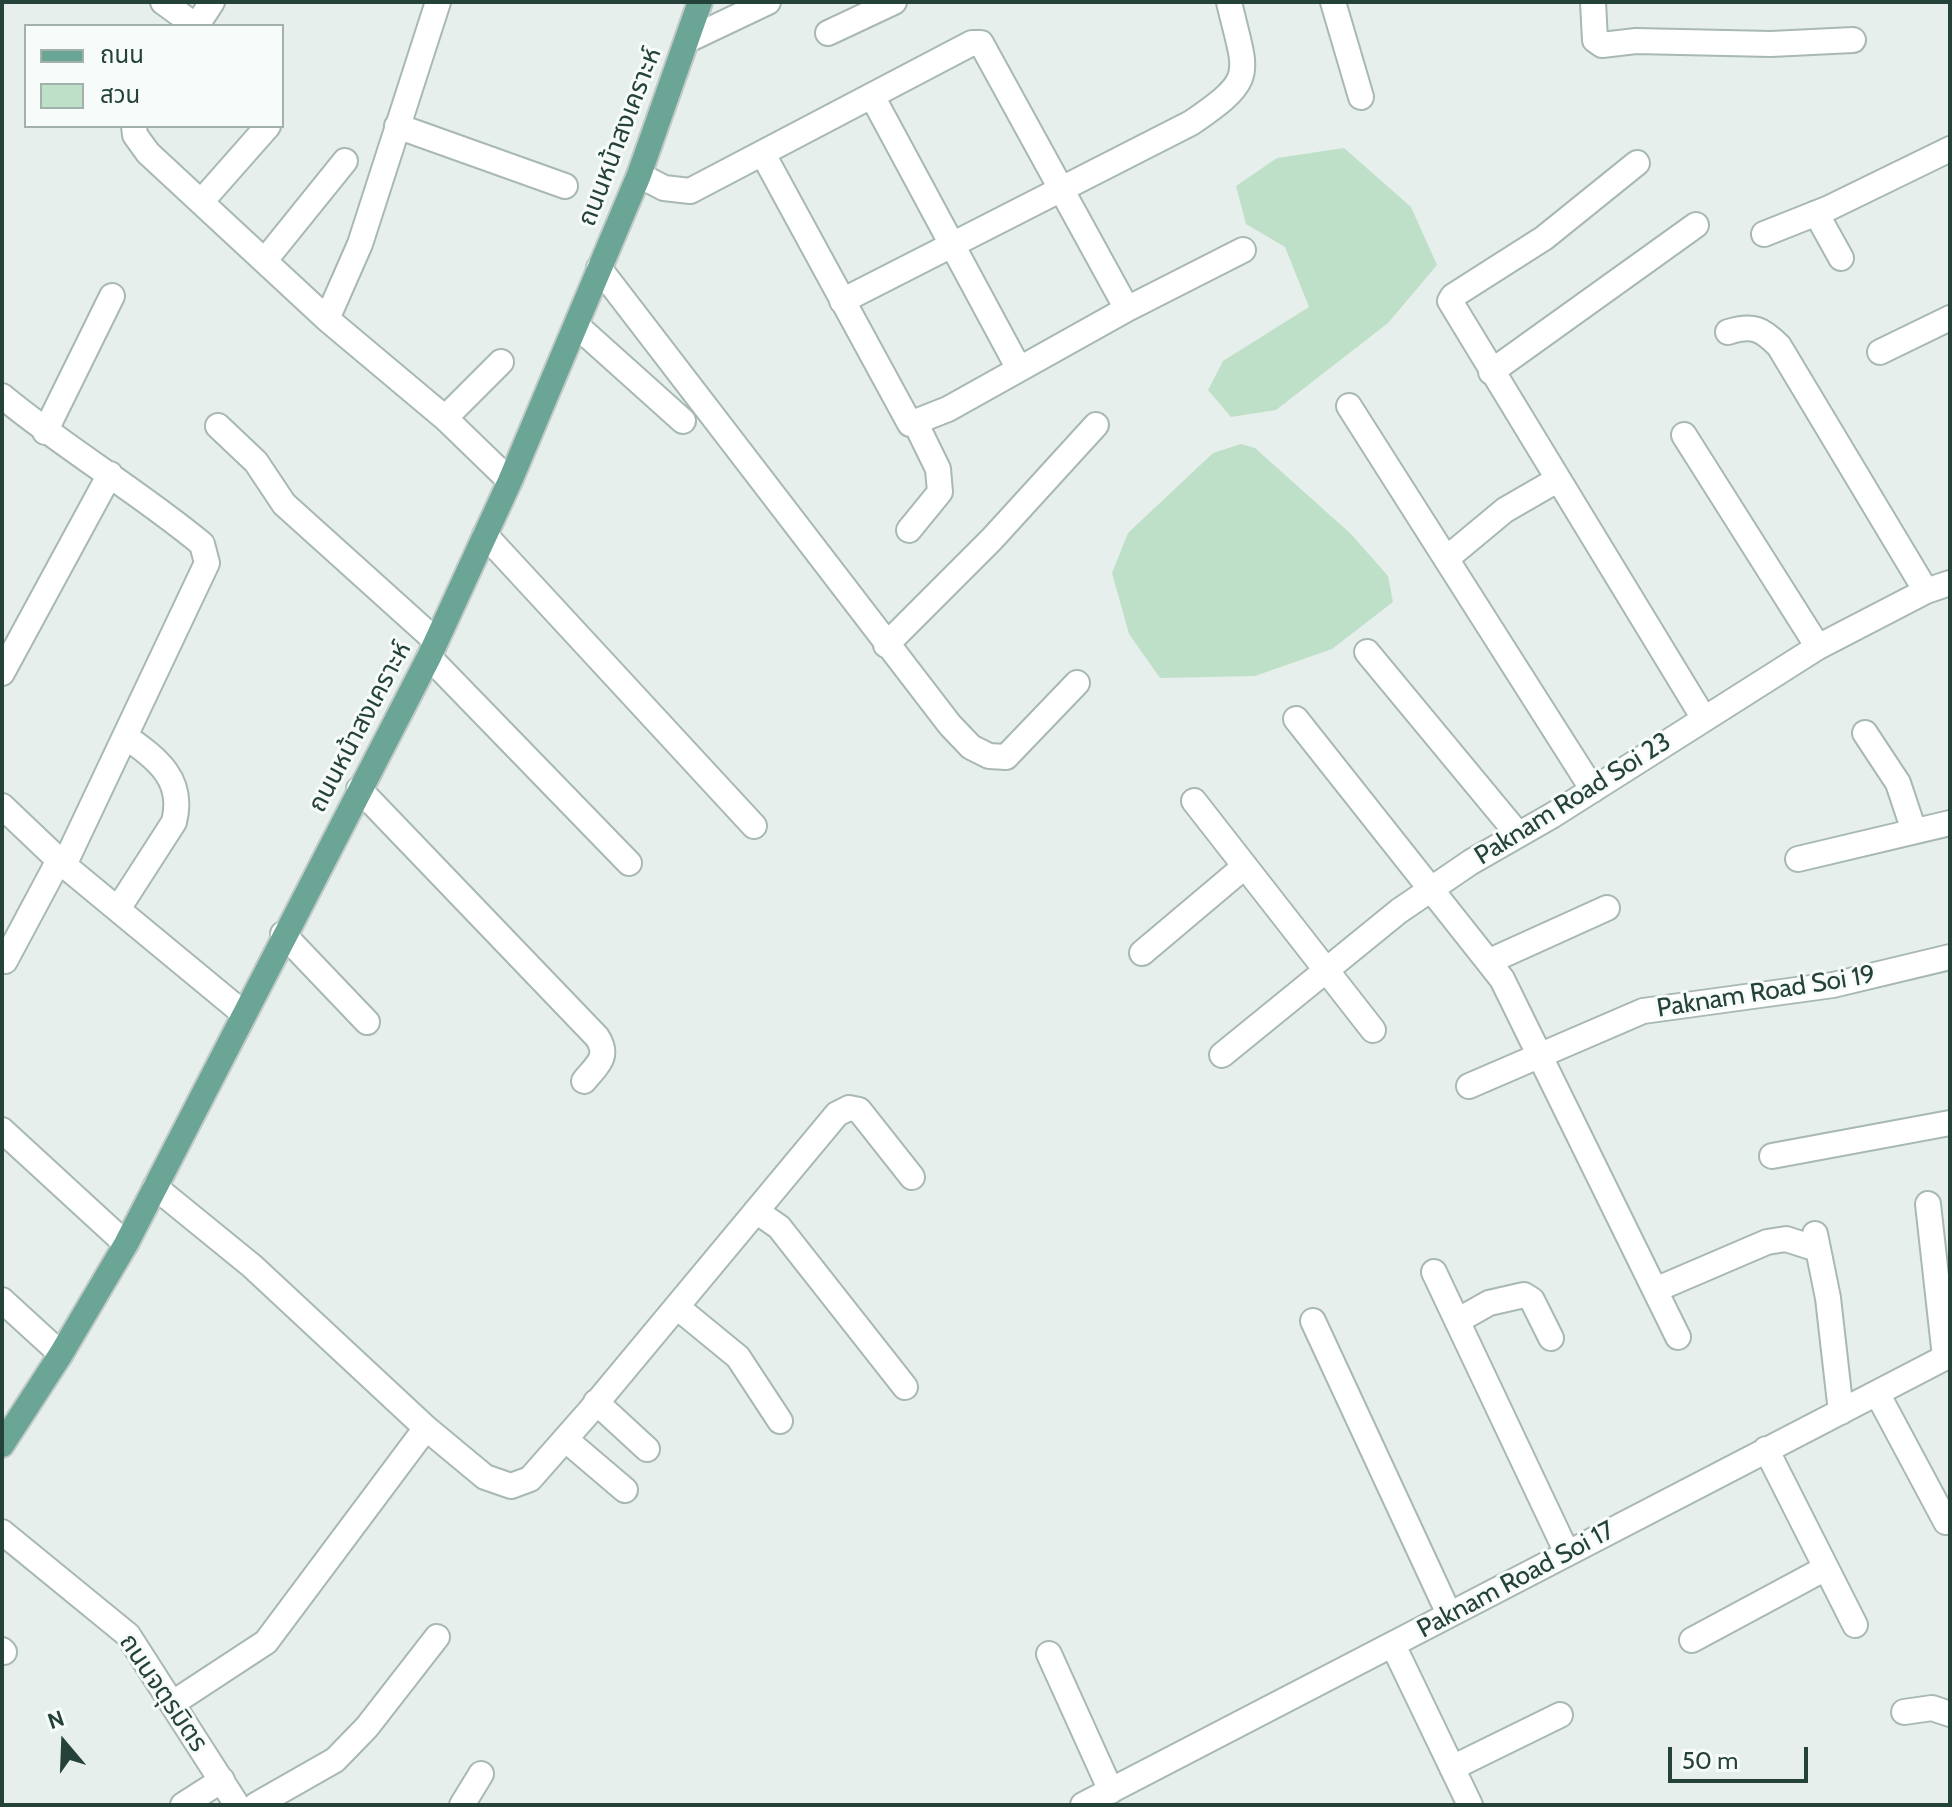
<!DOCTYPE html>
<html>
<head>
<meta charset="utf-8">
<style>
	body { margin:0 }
	#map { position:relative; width:1952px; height:1807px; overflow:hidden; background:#e6efeb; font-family:Cabin,"Noto Sans Thai",sans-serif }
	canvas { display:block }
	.frame { position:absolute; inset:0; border:4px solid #24423a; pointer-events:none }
	.legend { position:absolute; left:24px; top:24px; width:260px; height:104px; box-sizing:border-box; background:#f7fbf9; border:2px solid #a3b1ad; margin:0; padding:10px 14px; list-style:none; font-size:24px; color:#24423a }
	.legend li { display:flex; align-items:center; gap:16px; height:40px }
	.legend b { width:40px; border:2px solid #a3b1ad }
	.north { position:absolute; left:24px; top:1703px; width:80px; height:80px; -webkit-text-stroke:6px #f7fbf9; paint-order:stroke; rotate:341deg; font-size:22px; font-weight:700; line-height:32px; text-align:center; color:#24423a }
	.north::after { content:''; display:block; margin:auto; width:28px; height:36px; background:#24423a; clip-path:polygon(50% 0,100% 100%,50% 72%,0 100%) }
	.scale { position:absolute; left:1668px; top:1747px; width:140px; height:36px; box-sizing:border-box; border:4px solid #24423a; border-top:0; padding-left:10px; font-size:24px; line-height:28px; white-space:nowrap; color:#24423a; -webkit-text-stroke:6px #f7fbf9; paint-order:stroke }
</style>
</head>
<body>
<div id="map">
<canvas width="1952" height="1807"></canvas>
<div class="frame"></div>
<ul class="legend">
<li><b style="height:10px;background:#6aa596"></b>ถนน</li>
<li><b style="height:22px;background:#bfe0c8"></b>สวน</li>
</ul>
<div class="north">N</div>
<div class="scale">50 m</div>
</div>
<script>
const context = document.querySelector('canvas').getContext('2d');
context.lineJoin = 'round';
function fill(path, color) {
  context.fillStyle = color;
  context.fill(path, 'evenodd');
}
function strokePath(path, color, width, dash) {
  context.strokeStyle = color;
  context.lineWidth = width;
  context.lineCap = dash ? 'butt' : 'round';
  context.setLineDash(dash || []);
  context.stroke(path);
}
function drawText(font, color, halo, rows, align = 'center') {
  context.font = font + ' Cabin,"Noto Sans Thai",sans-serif';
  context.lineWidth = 6;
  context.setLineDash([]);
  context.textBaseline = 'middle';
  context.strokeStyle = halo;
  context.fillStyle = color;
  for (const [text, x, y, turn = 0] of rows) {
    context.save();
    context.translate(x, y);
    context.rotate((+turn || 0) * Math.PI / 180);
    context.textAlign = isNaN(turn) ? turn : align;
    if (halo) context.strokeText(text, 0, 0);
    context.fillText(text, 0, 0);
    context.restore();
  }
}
fill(new Path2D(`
	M1344 148 1411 207 1437 265 1388 323 1276 410 1231 417 1208 390 1223 361 1309 307 1285 247 1246 224 1236 186 1277 158Z
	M1241 444 1255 448 1351 534 1388 576 1393 602 1332 649 1255 676 1160 678 1129 634 1112 573 1128 533 1213 453Z`), '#bfe0c8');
const minor = new Path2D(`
	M163 2 196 26
	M1333 2 1361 97
	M1593 2 1595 40 1602 45 1636 41 1771 44 1853 40
	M197 25 212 2
	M828 33 894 2
	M688 40 768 2
	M872 96 1019 369
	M134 126 135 135 148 153 327 319 445 418 510 481
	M397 126 565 186
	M763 154 910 424 948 409 1127 309 1243 250
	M1637 163 1544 238 1453 296 1450 301 1703 717
	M639 175 664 188 690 191 972 43H981L1127 309
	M201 202 268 126
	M1816 213 1841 258
	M1764 234 1827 209 1950 149
	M266 259 345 161
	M599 268 950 725 971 747 989 756 1006 757 1077 683
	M842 301 1191 123C1258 77 1246 76 1229 2
	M327 319 360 244 438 2
	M576 325 683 421
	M1728 332C1753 324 1762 329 1779 346L1926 591
	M1880 352 1950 318
	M1491 372 1696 225
	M2 396C66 449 138 491 202 544L207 563 64 865
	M1349 406 1593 790
	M445 418 501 362
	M218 426 256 462 284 504 436 641
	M45 432 112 296
	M1684 435 1818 647
	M909 530 940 492 938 469 916 424
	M485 535 754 826
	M1446 559 1505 510 1557 480
	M886 645 992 539 1096 425
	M1367 652 1517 833
	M429 657 629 863
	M2 673 110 474
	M1296 719 1502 979 1678 1337
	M1865 733 1898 783 1914 831
	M359 789 597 1037C610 1057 597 1065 584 1081
	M1194 801 1373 1030
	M2 806 64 865 243 1013
	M1798 859 1950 823
	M118 909 174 822C185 779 157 759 125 736
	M283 934 367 1022
	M1142 953 1244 867
	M5 961 59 860
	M1490 961 1607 908
	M1222 1055 1399 911 1471 862 1553 815 1818 647 1926 591 1950 583
	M1469 1086 1643 1011 1833 985 1950 957
	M2 1130 126 1244
	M1772 1156 1950 1123
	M155 1187 252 1266 426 1428 485 1477 511 1486 530 1479 589 1412 837 1114 849 1108 859 1110 912 1177
	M1928 1204 1945 1357
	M756 1211 779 1227 905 1387
	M1815 1234 1828 1298 1841 1412
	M1434 1272 1567 1553
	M1655 1290 1767 1242 1786 1239 1817 1249
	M2 1300 61 1354
	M677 1307 738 1357 780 1421
	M1313 1321 1449 1614
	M1457 1321 1489 1303 1524 1295 1532 1300 1551 1338
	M1877 1393 1946 1522
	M596 1402 647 1449
	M565 1439 625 1490
	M1766 1449 1855 1625
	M2 1532 128 1635 237 1805
	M1692 1640 1824 1569
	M1393 1645 1470 1805
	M2 1650 4 1652
	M1049 1654 1111 1791
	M173 1703 266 1642 426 1428
	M1904 1712 1932 1708 1950 1714
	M1452 1768 1560 1715
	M183 1805 222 1780
	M256 1805 335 1760 367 1727 437 1637
	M462 1805 481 1774
	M1083 1805 1950 1355`);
const major = new Path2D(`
	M2 1445 61 1354 126 1244 429 657 510 481 639 175 700 2`);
strokePath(minor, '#a8b8b2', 28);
strokePath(major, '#c2cac8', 28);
strokePath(minor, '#fff', 24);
strokePath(major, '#6aa596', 24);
drawText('26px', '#24423a', '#f7fbf9', [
	["ถนนหน้าสงเคราะห์",620,137,-69],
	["ถนนหน้าสงเคราะห์",360,727,-62],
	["Paknam Road Soi 23",1573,799,-32],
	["Paknam Road Soi 19",1766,992,-9],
	["Paknam Road Soi 17",1516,1580,-28],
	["ถนนจตุรมิตร",163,1693,56]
]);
</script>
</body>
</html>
